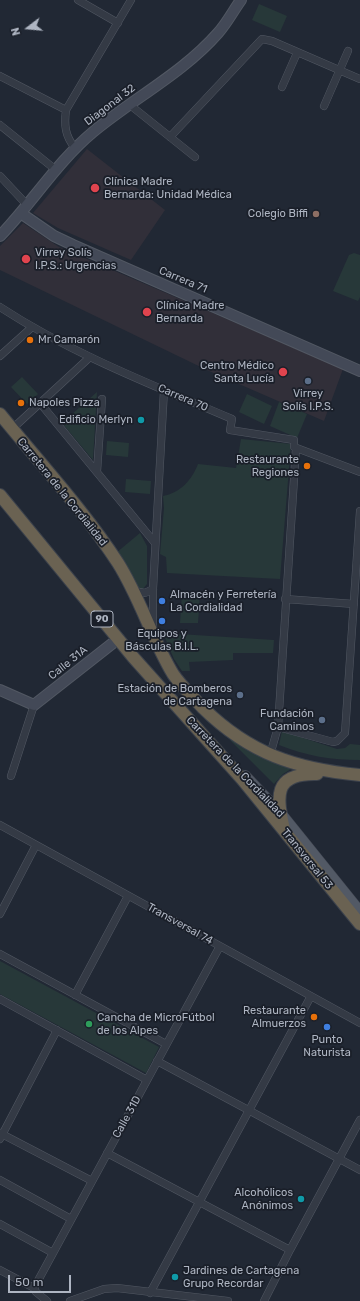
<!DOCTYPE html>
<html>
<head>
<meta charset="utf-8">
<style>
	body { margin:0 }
	#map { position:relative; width:360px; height:1301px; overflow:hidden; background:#212834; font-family:Rubik,sans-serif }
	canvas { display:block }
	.north { position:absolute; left:8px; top:8px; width:40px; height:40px; -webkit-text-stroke:3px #1a1f29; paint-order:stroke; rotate:254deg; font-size:11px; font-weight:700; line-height:16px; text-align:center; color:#aeb5c2 }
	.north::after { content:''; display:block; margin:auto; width:14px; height:18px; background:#aeb5c2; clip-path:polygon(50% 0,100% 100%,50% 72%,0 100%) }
	.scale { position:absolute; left:8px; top:1275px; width:63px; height:18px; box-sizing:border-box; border:2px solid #aeb5c2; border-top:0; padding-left:5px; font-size:12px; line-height:14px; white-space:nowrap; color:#aeb5c2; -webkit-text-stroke:3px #1a1f29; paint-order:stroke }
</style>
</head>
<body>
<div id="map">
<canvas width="360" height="1301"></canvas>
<div class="north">N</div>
<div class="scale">50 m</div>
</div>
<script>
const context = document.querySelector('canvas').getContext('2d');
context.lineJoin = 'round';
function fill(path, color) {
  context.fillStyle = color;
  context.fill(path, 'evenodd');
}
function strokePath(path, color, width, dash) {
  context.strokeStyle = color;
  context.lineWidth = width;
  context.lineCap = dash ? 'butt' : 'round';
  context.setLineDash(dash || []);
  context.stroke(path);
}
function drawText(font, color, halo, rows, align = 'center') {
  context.font = font + ' Rubik,sans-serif';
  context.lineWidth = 3.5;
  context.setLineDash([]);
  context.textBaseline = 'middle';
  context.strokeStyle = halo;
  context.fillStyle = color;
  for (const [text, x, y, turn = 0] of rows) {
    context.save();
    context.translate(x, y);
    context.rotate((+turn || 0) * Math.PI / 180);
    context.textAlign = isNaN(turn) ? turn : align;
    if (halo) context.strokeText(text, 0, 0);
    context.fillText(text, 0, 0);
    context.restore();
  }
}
fill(new Path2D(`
	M87 149 165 210 131 260 58 228 33 213Z
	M23 223 59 247 343 369 324 421 209 371 0 270V246Z`), '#312f39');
fill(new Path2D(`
	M259 4 287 16 280 32 252 20Z
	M354 253 360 255V297L358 301 333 291 349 255Z
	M22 377 38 394 27 404 11 387Z
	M97 392 93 460 62 423Z
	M247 394 272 406 264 424 239 412Z
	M279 402 307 414 297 438 270 426Z
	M241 439 291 444 280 579 167 573 166 557 160 554 164 508 163 496C180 493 192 480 198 464L236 468Z
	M107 441 129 443 128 457 106 455Z
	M126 479 151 481 150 494 125 492Z
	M140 533 147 546V584L142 590 138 589 116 553Z
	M182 593 200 594 198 623H180Z
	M163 633 274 640 273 653H233V660L189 662 190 671H182L174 659Z
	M282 731 337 749 345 748 350 744 360 745V760C332 760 306 756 279 745Z
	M229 739 291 769 283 774 274 784Z
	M0 961 159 1047 146 1073 0 994Z`), '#273839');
const street = new Path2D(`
	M78 0 118 23
	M0 76 66 110C64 125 65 136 75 148
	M282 87 297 53
	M130 105 195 157
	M324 106 348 51
	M66 110 131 0
	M0 125 56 170
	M170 137 262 39 272 41 360 79
	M0 176 28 206
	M0 307C72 354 153 385 232 419L230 430 294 440V447L360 472
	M0 356 31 328
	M40 403 155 543
	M12 429 90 357
	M97 472 102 399
	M134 591 145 593 153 589
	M285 599 354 604
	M153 627V589L164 390
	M278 727 333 742 337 741 345 733 360 511
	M270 755 278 727 296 448
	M11 776 34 705
	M0 825 360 1023
	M0 914 36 845
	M0 954 166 1044
	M75 995 128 896
	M0 999 147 1080
	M157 1061 360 1170
	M0 1133 92 1181
	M0 1139 57 1030
	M107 1153 290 1250
	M0 1180 71 1219
	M0 1224 53 1253
	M0 1270 34 1288 36 1292 47 1301
	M34 1288 220 946
	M150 1293 311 996
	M70 1301 104 1289 117 1288 228 1301
	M264 1301 290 1250 360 1120`);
const secondary = new Path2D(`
	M22 214 54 236 73 245 360 371
	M0 236C32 203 57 162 93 132 134 98 183 73 218 33 227 23 233 11 241 0
	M0 690 34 705 118 639`);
const primary = new Path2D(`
	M245 776 281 814 360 912`);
const highway = new Path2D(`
	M0 414C39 462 85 512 118 563 140 598 152 639 173 674 181 686 193 697 203 708 250 754 296 769 360 775
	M0 495 133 657 242 779 360 924
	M284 830C277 797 272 773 317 774`);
strokePath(street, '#525863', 8);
strokePath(secondary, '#525863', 12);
strokePath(primary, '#3e434e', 12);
strokePath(highway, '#3c424c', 14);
strokePath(street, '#343a45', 7);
strokePath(secondary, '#434957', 10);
strokePath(primary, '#525965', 11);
strokePath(highway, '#6a6252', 12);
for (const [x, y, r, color] of [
	[95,188,5,"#e0444e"],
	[316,214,4,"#8d6e63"],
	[26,259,5,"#e0444e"],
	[147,312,5,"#e0444e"],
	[30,340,4,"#e8710a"],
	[283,372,5,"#e0444e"],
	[308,381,4,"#5c6f8a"],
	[21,403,4,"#e8710a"],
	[141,420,4,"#0f9aa8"],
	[307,466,4,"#e8710a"],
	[162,601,4,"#3f7fe0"],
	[162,621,4,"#3f7fe0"],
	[240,695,4,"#5c6f8a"],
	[322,720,4,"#5c6f8a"],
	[314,1017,4,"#e8710a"],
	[89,1024,4,"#2e9e5b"],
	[327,1027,4,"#3f7fe0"],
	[301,1199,4,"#0f9aa8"],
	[175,1277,4,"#0f9aa8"]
]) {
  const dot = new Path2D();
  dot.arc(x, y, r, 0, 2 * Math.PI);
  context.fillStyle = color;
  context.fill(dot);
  strokePath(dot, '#1a1f29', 1.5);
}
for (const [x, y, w] of [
	[102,619,22]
]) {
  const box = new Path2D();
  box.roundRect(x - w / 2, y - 8, w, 16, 3);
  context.fillStyle = '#1a1f29';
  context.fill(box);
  strokePath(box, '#aeb5c2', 1);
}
drawText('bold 10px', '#aeb5c2', null, [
	["90",102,619]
]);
drawText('11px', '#aeb5c2', '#1a1f29', [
	["Diagonal 32",110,105,-37],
	["Carrera 71",183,280,23],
	["Carrera 70",183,398,23],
	["Carretera de la Cordialidad",62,492,51],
	["Calle 31A",68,663,-39],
	["Carretera de la Cordialidad",235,767,46],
	["Transversal 53",307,859,51],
	["Transversal 74",180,924,29],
	["Calle 31D",127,1117,-61]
]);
drawText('11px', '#aeb5c2', '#1a1f29', [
	["Clínica Madre",104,182],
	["Bernarda: Unidad Médica",104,195],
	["Colegio Biffi",308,214,"right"],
	["Virrey Solís",35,253],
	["I.P.S.: Urgencias",35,266],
	["Clínica Madre",156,306],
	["Bernarda",156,319],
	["Mr Camarón",38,340],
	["Centro Médico",274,366,"right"],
	["Santa Lucía",274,379,"right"],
	["Virrey",308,394,"center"],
	["Solís I.P.S.",308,407,"center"],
	["Napoles Pizza",29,403],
	["Edificio Merlyn",133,420,"right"],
	["Restaurante",299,460,"right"],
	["Regiones",299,473,"right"],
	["Almacén y Ferretería",170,595],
	["La Cordialidad",170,608],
	["Equipos y",162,634,"center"],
	["Básculas B.I.L.",162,647,"center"],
	["Estación de Bomberos",232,689,"right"],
	["de Cartagena",232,702,"right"],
	["Fundación",314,714,"right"],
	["Caminos",314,727,"right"],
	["Restaurante",306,1011,"right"],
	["Almuerzos",306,1024,"right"],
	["Cancha de MicroFútbol",97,1018],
	["de los Alpes",97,1031],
	["Punto",327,1040,"center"],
	["Naturista",327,1053,"center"],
	["Alcohólicos",293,1193,"right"],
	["Anónimos",293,1206,"right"],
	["Jardines de Cartagena",183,1271],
	["Grupo Recordar",183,1284]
], 'left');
</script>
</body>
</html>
